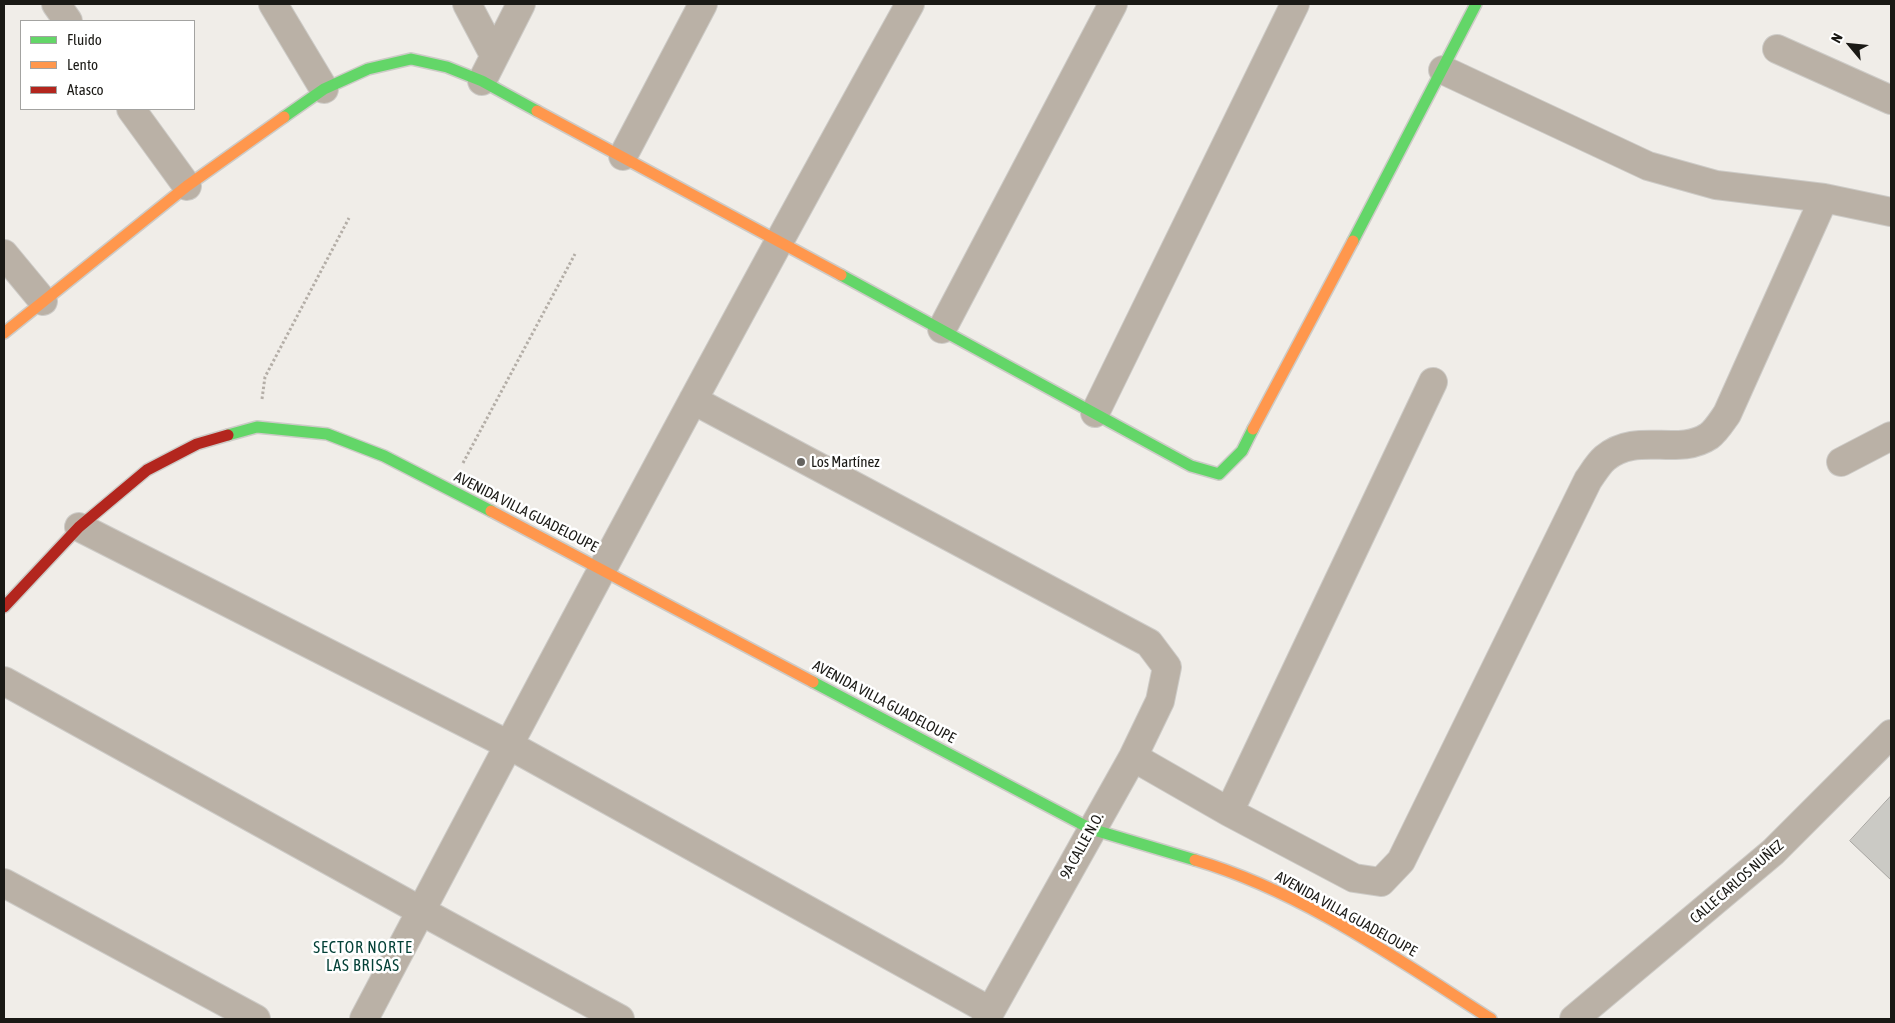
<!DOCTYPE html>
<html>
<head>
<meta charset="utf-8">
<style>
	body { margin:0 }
	#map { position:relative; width:1895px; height:1023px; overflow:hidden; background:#f0ede8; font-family:"Asap Condensed",sans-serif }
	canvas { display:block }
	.frame { position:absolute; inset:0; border:5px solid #1a1915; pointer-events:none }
	.legend { position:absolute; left:20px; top:20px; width:175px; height:90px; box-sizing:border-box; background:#fff; border:1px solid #a3a3a1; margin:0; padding:6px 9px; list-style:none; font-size:15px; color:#1a1915 }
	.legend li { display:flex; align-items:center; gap:10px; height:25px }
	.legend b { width:25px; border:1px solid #a3a3a1 }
	.north { position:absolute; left:1825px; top:20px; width:50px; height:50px; -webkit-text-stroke:4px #fff; paint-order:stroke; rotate:298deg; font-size:14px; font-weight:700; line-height:20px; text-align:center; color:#1a1915 }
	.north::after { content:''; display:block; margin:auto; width:18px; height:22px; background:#1a1915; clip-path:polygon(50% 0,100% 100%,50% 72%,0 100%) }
</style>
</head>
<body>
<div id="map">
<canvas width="1895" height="1023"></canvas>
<div class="frame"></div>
<ul class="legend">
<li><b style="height:6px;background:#63d668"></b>Fluido</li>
<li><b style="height:6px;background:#ff974d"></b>Lento</li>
<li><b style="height:6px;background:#b3261e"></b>Atasco</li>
</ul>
<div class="north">N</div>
</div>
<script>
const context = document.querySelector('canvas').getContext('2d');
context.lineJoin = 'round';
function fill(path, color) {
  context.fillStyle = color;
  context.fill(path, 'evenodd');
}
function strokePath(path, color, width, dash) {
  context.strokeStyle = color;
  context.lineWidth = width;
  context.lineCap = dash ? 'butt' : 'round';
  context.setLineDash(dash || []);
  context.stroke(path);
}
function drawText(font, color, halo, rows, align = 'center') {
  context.font = font + ' "Asap Condensed",sans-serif';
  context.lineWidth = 5;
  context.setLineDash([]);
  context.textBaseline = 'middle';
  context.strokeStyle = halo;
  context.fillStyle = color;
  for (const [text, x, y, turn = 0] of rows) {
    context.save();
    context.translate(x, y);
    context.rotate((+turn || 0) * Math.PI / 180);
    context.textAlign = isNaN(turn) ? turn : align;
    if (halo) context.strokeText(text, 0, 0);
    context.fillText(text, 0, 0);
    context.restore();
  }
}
const building = new Path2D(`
	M1891 796V880L1850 841Z`);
fill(building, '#cbcac5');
strokePath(building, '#a6a4a0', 1);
const street = new Path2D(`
	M56 4 68 21
	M273 4 324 89
	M467 4 494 55
	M1777 49 1891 100
	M1443 70 1648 166 1716 185 1824 198 1891 212
	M482 81 521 4
	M131 109 187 186
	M623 156 703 4
	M4 254 43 301
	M942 329 1113 4
	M693 400 1149 643 1167 667 1160 701 1133 757 986 1019
	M1095 413 1295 4
	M1841 462 1891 436
	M79 527 509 745 990 1011
	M4 681 421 911 620 1019
	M1133 757 1229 812 1354 878 1381 882 1401 861 1588 480C1593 473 1598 464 1605 458 1637 431 1678 457 1709 436 1716 431 1722 421 1727 414L1824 198
	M1229 812 1433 382
	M4 883 256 1019
	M364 1019C543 679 723 340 910 4
	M1574 1019 1773 852 1891 734`);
const fast = new Path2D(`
	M284 117 324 89 368 69 411 59 447 67 482 81 537 111
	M1353 241 1476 4
	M841 275 1191 466 1219 474 1242 451 1253 429
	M228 435 257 427 327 434 384 456 491 511
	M813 682 1091 829 1195 860`);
const slow = new Path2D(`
	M537 111 841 275
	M4 333 187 186 284 117
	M1253 429 1353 241
	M491 511 813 682
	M1195 860C1303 892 1397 959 1491 1019`);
const jam = new Path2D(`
	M4 607 79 527 147 470 197 444 228 435`);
strokePath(street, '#cdcbc7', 30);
strokePath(fast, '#cdcbc7', 14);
strokePath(slow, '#cdcbc7', 14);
strokePath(jam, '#cdcbc7', 14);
strokePath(new Path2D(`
	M262 399 265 377 349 218
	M463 463 575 254`), '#b4aea7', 3, [2.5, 2.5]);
strokePath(street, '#bab1a6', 28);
strokePath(fast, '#63d668', 11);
strokePath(slow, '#ff974d', 11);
strokePath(jam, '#b3261e', 11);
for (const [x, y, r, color] of [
	[801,462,5,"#65635f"]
]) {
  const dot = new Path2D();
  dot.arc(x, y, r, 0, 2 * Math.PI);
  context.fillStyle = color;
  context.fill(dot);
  strokePath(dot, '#fff', 2);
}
drawText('15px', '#1a1915', '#fff', [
	["Los Martínez",811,462]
], 'left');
drawText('15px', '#1a1915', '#fff', [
	["AVENIDA VILLA GUADELOUPE",526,512,27],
	["AVENIDA VILLA GUADELOUPE",884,702,28],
	["9A CALLE N.O.",1082,846,-61],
	["CALLE CARLOS NUÑEZ",1737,882,-41],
	["AVENIDA VILLA GUADELOUPE",1346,914,29]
]);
context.letterSpacing = '1px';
drawText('16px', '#044137', '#fff', [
	["SECTOR NORTE",363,948],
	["LAS BRISAS",363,966]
]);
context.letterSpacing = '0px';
</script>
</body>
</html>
